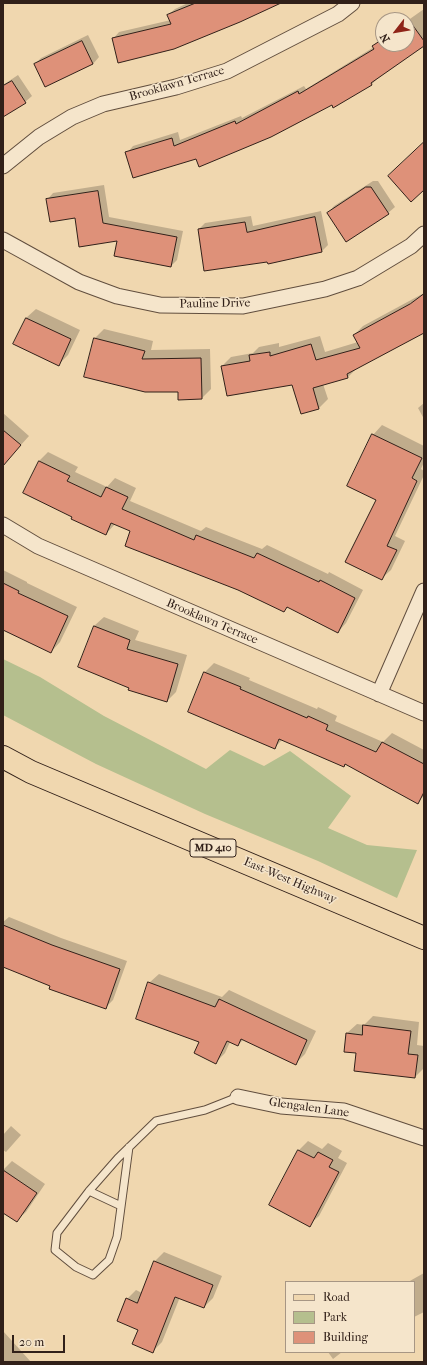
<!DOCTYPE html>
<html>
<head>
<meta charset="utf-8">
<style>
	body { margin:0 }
	#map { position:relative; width:427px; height:1365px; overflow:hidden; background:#f0d7af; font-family:"IM FELL French Canon",serif }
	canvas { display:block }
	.frame { position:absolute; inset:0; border:4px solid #312019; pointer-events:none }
	.legend { position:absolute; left:285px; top:1281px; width:130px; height:72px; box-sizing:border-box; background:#f5e5cb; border:1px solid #a79684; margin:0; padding:5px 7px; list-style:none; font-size:12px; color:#312019 }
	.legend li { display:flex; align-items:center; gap:8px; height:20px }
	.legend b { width:20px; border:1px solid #a79684 }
	.north { position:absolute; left:375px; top:12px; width:40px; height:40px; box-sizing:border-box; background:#f5e5cb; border:1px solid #a79684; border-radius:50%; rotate:239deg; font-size:11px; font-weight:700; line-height:16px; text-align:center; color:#312019 }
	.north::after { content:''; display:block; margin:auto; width:14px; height:18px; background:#8f2418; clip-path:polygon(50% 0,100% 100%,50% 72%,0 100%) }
	.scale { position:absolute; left:12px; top:1335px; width:53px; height:18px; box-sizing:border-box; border:2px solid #312019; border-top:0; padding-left:5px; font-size:12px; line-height:14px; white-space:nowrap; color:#312019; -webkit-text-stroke:3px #f5e5cb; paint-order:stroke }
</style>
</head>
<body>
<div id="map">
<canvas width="427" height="1365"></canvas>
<div class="frame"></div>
<ul class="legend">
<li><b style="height:5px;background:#f0d7af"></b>Road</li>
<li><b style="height:11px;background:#b5bf8e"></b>Park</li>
<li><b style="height:11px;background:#de9179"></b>Building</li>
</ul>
<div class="north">N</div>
<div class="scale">20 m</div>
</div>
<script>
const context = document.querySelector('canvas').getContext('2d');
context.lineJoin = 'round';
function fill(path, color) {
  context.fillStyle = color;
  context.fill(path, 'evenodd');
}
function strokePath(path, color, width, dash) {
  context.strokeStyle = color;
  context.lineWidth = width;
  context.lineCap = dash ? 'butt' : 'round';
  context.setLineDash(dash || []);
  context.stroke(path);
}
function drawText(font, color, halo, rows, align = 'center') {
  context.font = font + ' "IM FELL French Canon",serif';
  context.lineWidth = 3;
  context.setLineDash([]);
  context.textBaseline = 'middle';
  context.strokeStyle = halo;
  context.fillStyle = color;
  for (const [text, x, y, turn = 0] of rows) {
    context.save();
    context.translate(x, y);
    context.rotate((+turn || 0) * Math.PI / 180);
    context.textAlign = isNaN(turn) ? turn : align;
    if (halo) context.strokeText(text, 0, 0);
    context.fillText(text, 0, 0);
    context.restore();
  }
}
fill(new Path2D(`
	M3 659 40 677 104 716 206 769 230 750 264 766 290 751 351 796 328 828 367 845 417 850 397 898 318 861 205 814 96 764 3 715Z`), '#b5bf8e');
fill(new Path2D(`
	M188 3H278L113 39 119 32 171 20 168 15 175 9Z
	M424 9V44L378 78 372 84 334 107 332 104 196 158 127 153 133 146 178 132 180 140 241 116 242 118 304 86 306 89 374 47 383 38V44H407V21Z
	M88 35 99 57 93 64H35L41 58Z
	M18 75 32 96 25 102 3 116V85Z
	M373 181H378L395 207 388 213 347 241 328 213 334 206Z
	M104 185 109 217 183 231 177 260 171 266 75 217 47 200 53 193Z
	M321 211 328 245 322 251 268 261 199 229 205 223 251 216 253 226Z
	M424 293V332L357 368 348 377 323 384 328 399 319 408 293 384 222 366 231 357 253 353 259 347 279 343V347L320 336 325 352 358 342 354 335 363 326Z
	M36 309 80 330 68 355 59 364 15 344 26 318Z
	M104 329 153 341 151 350 210 349 211 389 202 398 179 391 95 338Z
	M424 403V419L418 408Z
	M3 413 29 436 3 465Z
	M382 425 424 446V462L421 469 424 471V475L395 536 405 541 391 570 381 579 373 435Z
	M48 452 78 467 75 472 107 487 115 478 136 488 130 501 201 531 206 527 262 549 267 545 328 574 329 572 363 590 346 623 338 632 288 607 284 611 132 531 115 524 106 534 74 516 39 461Z
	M3 570 27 582V583L77 607 60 642 51 652 3 629Z
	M104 617 139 631 135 640 187 655 176 692 167 701 130 687 94 626Z
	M214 663 250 678 249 680 317 709 318 707 337 716 335 721 383 742 392 733 424 750V798L422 797 418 802 345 764 283 739 274 748 189 711 205 672Z
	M9 917 61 938 127 961 113 1000 106 1007 3 966V922Z
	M159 974 222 997 229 990 316 1031 305 1054 295 1064 244 1039 238 1045 230 1042 225 1053 216 1062 200 1041 149 983Z
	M373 1016 419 1022 417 1045 424 1046V1068L415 1077 357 1053 347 1033 357 1024 364 1025Z
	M11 1126 21 1135 6 1152 3 1150V1135Z
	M308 1141 322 1149 328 1143 342 1151 338 1158 347 1163 319 1216 309 1225 270 1204 299 1150Z
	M12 1161 45 1184 26 1212 16 1221 3 1212V1170Z
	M164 1252 222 1276 213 1298 204 1307 180 1297 162 1342 152 1352 139 1329 127 1299 136 1290 142 1293 155 1261Z
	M424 1273V1312L414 1317V1282H408Z
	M3 1331 31 1362H3Z
	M328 1352H342L333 1359Z`), '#0003');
const building = new Path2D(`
	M196 3H281L240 22 174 49 118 63 112 38 171 24 167 15Z
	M409 20 424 41V46L371 83 372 85 333 108 332 105 271 137 199 167 196 159 133 178 125 152 172 138 174 146 235 121 236 124 298 91 299 94 374 49 372 46 383 39V44H407V22Z
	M82 41 93 64 45 87 34 64Z
	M12 81 26 103 3 117V86Z
	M424 142V190L411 202 388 176Z
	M366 187H371L389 214 346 242 327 213Z
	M98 191 103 223 177 237 171 267 114 256 117 241 79 247 75 218 50 222 46 199Z
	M315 217 322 252 268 264 267 262 204 271 198 229 245 222 247 232Z
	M424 294V333L347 374 348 378 313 388 319 409 301 414 292 385 227 396 221 366 250 361 249 355 270 352V356L311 344 316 360 360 348 353 335 410 304Z
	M26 318 71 339 59 366 13 344Z
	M94 338 145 351 142 359 201 358 202 399 178 400V392H145L84 377Z
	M3 430 21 445 3 466Z
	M372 434 422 458 412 478 417 481 387 546 397 550 382 580 345 562 376 500 347 486Z
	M39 461 70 476 67 481 101 497 106 487 128 497 122 509 194 540 196 535 254 558 257 553 319 582 320 580 355 598 338 633 287 607 284 612 238 590 125 546 130 531 111 523 106 535 71 519 72 517 23 493Z
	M3 583 19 591 18 593 68 616 51 653 3 630Z
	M94 626 130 640 127 649 178 664 167 702 128 690 129 688 78 667Z
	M204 672 241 687 240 689 307 718 308 716 328 725 326 730 376 752 382 742 424 764V792L418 804 345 764 344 767 279 739 275 749 188 712Z
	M3 925 52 945 120 969 106 1009 49 989 50 986 3 967Z
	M148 982 215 1007 219 999 307 1040 296 1065 241 1039 238 1046 227 1041 216 1064 194 1053 199 1042 136 1019Z
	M363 1025 411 1031 408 1054 418 1055 415 1078 354 1071 356 1053 344 1052 346 1033 362 1035Z
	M298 1150 314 1158 318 1152 333 1160 329 1167 339 1172 310 1227 269 1205Z
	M3 1170 37 1193 17 1222 3 1213Z
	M154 1261 213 1285 204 1308 175 1297 153 1353 132 1344 138 1330 117 1321 126 1298 137 1303Z`);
fill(building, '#de9179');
strokePath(building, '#312019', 1);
const lane = new Path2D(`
	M129 1147 117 1237 109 1260 93 1275 76 1267 55 1250 57 1233 89 1191 118 1158 156 1121 205 1110 238 1097
	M89 1191 121 1206`);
const street = new Path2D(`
	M3 166 39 137 72 117 103 104 176 87 227 71 338 14 352 3
	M3 240 79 282 117 296 160 305 243 306 325 289 358 278 411 246 424 234
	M3 525 38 546 424 713
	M379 694 424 591
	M238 1097 281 1106 344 1111 424 1138`);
const primary = new Path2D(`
	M3 757 31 772 424 938`);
strokePath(lane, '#614e3e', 9);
strokePath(street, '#614e3e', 17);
strokePath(primary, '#312019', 24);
strokePath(lane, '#f5e5cb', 7);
strokePath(street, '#f5e5cb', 15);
strokePath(primary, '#f0d7af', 22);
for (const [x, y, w] of [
	[213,848,46]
]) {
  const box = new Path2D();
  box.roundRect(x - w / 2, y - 9, w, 18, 3);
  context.fillStyle = '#f5e5cb';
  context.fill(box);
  strokePath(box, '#312019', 1);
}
drawText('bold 11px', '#312019', null, [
	["MD 410",213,848]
]);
drawText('12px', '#312019', '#f5e5cb', [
	["Brooklawn Terrace",177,84,-16],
	["Pauline Drive",215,304,-1],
	["Brooklawn Terrace",212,622,23],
	["East-West Highway",290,881,23],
	["Glengalen Lane",309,1108,8]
]);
</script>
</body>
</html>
